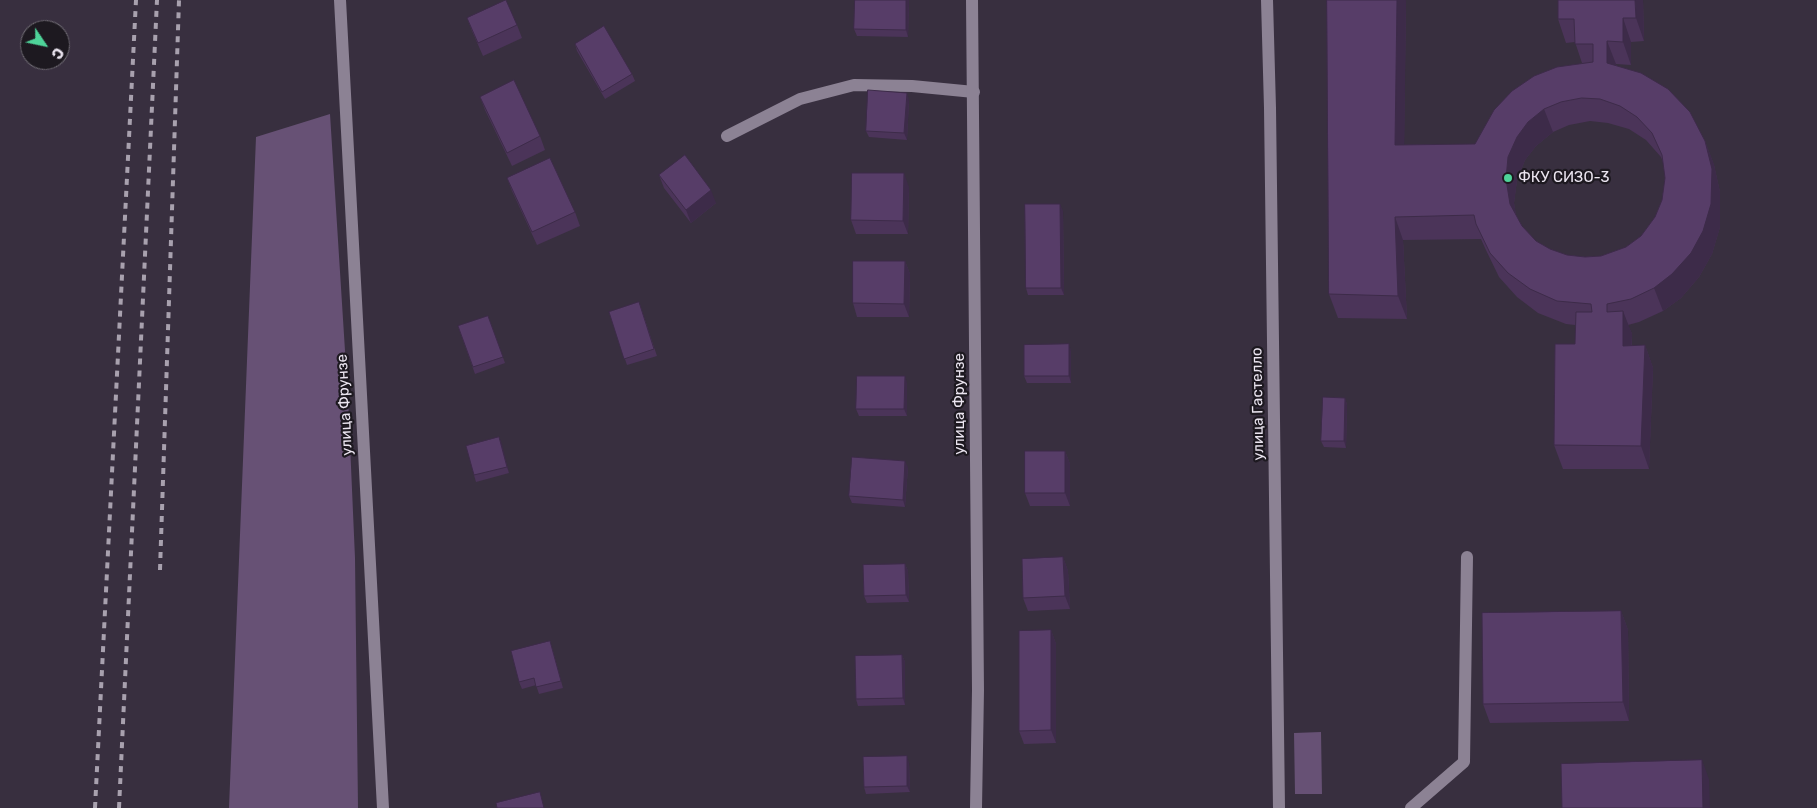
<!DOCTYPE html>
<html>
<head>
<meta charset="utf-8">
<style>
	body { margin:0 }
	#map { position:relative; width:1817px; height:808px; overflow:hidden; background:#382f3f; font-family:Rubik,sans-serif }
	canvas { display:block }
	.north { position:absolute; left:20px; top:20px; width:50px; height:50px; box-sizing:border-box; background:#1d1920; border:1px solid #6f6b73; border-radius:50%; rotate:124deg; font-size:14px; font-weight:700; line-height:20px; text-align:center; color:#ebe5f0 }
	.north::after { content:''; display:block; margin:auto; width:18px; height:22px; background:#4ed399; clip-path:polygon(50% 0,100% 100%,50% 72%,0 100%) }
</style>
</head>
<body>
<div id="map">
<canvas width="1817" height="808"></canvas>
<div class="north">С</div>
</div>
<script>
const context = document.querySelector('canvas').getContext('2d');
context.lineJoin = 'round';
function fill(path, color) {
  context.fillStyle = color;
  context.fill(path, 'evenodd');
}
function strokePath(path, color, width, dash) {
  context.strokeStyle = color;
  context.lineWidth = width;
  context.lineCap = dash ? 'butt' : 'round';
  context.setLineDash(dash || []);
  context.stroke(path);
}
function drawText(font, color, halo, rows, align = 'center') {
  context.font = font + ' Rubik,sans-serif';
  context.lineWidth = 4.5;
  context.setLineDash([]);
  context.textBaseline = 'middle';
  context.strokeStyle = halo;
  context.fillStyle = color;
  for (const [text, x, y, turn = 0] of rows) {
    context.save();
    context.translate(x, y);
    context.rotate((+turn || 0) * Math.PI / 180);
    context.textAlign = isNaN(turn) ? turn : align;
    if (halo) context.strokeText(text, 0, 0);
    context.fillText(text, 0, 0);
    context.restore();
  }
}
fill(new Path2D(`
	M330 114 348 398 355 558 358 808H229L256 137Z
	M1321 732 1322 794H1295L1294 733Z`), '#675175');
strokePath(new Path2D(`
	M727 136 800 99 854 85 912 86 974 92
	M1411 808 1464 762 1467 557`), '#8c8294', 12);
strokePath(new Path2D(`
	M340 0 383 808
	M972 0 978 690 976 808
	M1267 0 1270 108 1279 808`), '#8c8294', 12);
strokePath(new Path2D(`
	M160 570 179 0
	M95 808 136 0
	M119 808 157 0`), '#a8a1ae', 4, [6, 6]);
fill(new Path2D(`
	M855 0H909L908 37 857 36 854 29Z
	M1327 0H1406L1404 145 1475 144 1582 63 1575 42 1566 43 1558 19 1643 0 1644 41 1631 42V65L1616 64V65L1705 141 1714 165 1720 192V227L1712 254 1699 277 1681 298 1663 311 1639 322 1628 325 1632 334V345H1645L1653 368 1649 469H1563L1554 445 1575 344V325L1566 324 1538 313 1517 297 1499 277 1485 248 1481 239 1403 240 1407 319 1338 318 1329 294ZM1590 121 1608 123 1629 129 1646 140 1661 157 1663 162 1665 178 1662 200 1655 217 1641 236 1626 247 1601 256 1585 257 1567 255 1550 249 1536 241 1522 226 1516 216 1514 203 1517 180 1525 160 1536 146 1553 132 1569 125Z
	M467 18 517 25 522 38 483 56 472 31Z
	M575 44 632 74 635 81 605 99 577 51Z
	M480 97 540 136 545 150 512 166 485 110Z
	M909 100 907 140 869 137 866 131Z
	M659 175 716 203 691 223 664 188Z
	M507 178 575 212 580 226 537 245 512 191Z
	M909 187 908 234H856L851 220Z
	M1063 211 1064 295H1028L1026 288Z
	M905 261 910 274 909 317H857L853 303Z
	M639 302 657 356 627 365 609 312Z
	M488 316 505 363 475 374 458 326Z
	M1071 351V383H1027L1024 376Z
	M907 383V416H859L856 409Z
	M1345 398 1347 405 1346 448 1324 447 1321 441Z
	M499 437 509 473 476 482 474 475Z
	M1065 451 1070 464V506H1030L1025 493Z
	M908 467 905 507 852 503 849 496Z
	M1063 557 1068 571 1070 609 1028 611 1023 598Z
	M905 564 908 571 909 602 867 603 864 596Z
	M1621 611 1628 630 1629 721 1490 723 1483 704Z
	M1051 630 1056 644V743L1024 744 1019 731Z
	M550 641 563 688 539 694 536 685 522 689 519 682Z
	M902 655 905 662V705L858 706 856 699Z
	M909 763 910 792 866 794 864 787Z`), '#4b3459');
fill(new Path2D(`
	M906 0H909L908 37 906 30Z
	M1397 0H1406L1404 168 1395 145Z
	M1635 0H1643L1644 41 1636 18Z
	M1623 18 1631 42V65L1623 42Z
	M1607 41 1616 64V86L1607 63Z
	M907 93 909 100 907 140 904 133Z
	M1544 109 1553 132 1536 146 1525 160 1517 180 1514 203 1518 227 1510 204 1506 179 1508 157 1517 137 1528 122Z
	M1705 141 1714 165 1720 192V227L1712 254 1699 277 1681 298 1663 311 1654 288Z
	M904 173 909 187 908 234 903 221Z
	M711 190 716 203 691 223 686 210Z
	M1060 204 1063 211 1064 295 1061 288Z
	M1395 217 1403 240 1407 319 1398 296Z
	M905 261 910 274 909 317 904 304Z
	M1623 311 1632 334 1631 369 1623 346Z
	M1069 344 1071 351V383L1069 376Z
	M1645 345 1653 368 1649 469 1641 446Z
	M905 376 907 383V416L904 409Z
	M1345 398 1347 405 1346 448 1344 441Z
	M499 437 502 444 509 473 507 467Z
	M1065 451 1070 464V506L1065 493Z
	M905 461 908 467 905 507 903 500Z
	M1063 557 1068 571 1070 609 1065 596Z
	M905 564 908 571 909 602 906 595Z
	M1621 611 1628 630 1629 721 1623 702Z
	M1051 630 1056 644V743L1051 730Z
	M902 655 905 662V705L903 698Z
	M907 756 909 763 910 792 907 786Z
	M1702 760 1709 779 1710 808H1703Z`), '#3d2b49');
const building = new Path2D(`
	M506 0 517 25 478 43 467 18Z
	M855 0H906V30L854 29Z
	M1327 0H1397L1395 145 1475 144 1494 110 1512 91 1534 76 1557 67 1593 62V44H1575L1574 19H1558V0H1635L1636 18H1623V42L1607 41V63L1641 73 1668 89 1690 112 1705 141 1712 169 1711 204 1703 231 1691 253 1672 274 1654 288 1631 299 1607 304V312L1623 311V346L1645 345 1641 446 1554 445 1555 344H1575L1576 312H1592L1591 304 1557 301 1530 289 1508 273 1490 253 1476 224 1474 215 1395 217 1398 296 1329 294ZM1582 98 1600 99 1620 106 1637 117 1652 133 1662 155 1665 178 1662 200 1655 217 1641 236 1626 247 1601 256 1585 257 1567 255 1550 249 1536 241 1522 226 1510 204 1506 179 1508 157 1517 137 1528 122 1544 109 1561 102Z
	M604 26 632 74 602 92 575 44Z
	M514 80 540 136 507 153 480 97Z
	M868 90 907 93 904 133 866 131Z
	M685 155 711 190 686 210 659 175Z
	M550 158 575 212 532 232 507 178Z
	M852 173H904L903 221 851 220Z
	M1025 204H1060L1061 288H1026Z
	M853 261H905L904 304 853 303Z
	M639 302 654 349 624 359 609 312Z
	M488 316 503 357 473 367 458 326Z
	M1069 344V376H1024V345Z
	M857 376H905L904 409H856Z
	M1323 397 1345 398 1344 441H1321Z
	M499 437 507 467 474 475 466 446Z
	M1025 451H1065V493H1025Z
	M852 457 905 461 903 500 849 496Z
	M1063 557 1065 596 1023 598 1022 559Z
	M905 564 906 595 864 596 863 565Z
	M1621 611 1623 702 1483 704 1482 613Z
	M1051 630V730L1019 731V631Z
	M550 641 561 681 536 687 534 678 519 682 511 651Z
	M902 655 903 698 856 699 855 656Z
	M907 756V786L864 787 863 757Z
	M1702 760 1703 808H1562L1561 764Z
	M540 792 544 808H497L496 803Z`);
fill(building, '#573d68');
strokePath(building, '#3d2b49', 1);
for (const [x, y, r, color] of [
	[1508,178,5,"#4ed399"]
]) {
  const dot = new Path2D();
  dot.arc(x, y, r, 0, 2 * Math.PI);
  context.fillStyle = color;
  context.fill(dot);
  strokePath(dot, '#1d1920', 2);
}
drawText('15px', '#ebe5f0', '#1d1920', [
	["ФКУ СИЗО-3",1518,178]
], 'left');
drawText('15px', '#ebe5f0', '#1d1920', [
	["улица Фрунзе",960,404,-90],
	["улица Гастелло",1258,404,-91],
	["улица Фрунзе",345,405,-93]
]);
</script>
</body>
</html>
